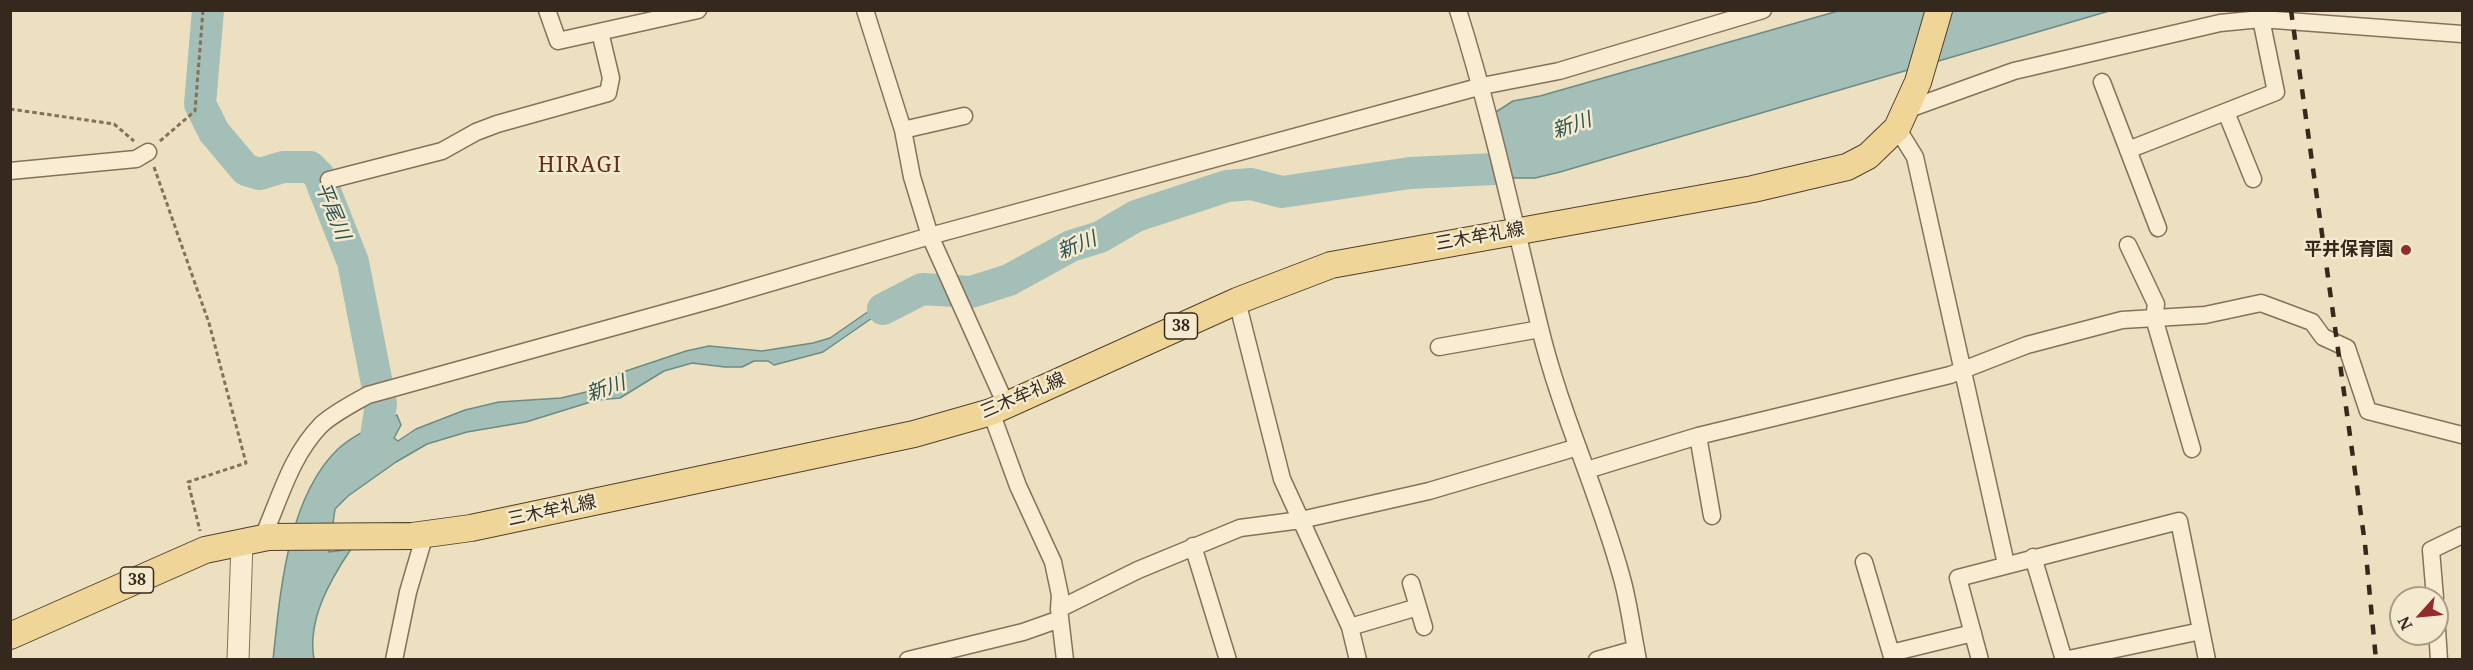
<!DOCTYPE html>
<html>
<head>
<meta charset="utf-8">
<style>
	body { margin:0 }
	#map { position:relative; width:2473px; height:670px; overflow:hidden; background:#ece0c0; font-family:"Noto Serif",serif }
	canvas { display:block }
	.frame { position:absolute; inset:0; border:12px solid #35291d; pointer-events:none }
	.north { position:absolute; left:2389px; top:586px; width:60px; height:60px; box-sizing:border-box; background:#f4eacf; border:2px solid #a89d88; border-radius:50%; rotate:243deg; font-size:16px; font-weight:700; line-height:24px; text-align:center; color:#35291d }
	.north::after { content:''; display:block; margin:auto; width:21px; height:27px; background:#922b2a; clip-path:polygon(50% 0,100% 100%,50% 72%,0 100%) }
</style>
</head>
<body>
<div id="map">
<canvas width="2473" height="670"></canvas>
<div class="frame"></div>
<div class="north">N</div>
</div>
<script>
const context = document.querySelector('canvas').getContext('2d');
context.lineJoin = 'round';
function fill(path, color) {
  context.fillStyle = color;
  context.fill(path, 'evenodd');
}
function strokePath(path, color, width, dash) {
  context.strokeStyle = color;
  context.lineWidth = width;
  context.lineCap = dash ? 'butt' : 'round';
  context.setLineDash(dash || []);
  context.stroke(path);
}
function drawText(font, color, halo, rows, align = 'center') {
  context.font = font + ' "Noto Serif","Noto Sans JP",serif';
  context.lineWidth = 5;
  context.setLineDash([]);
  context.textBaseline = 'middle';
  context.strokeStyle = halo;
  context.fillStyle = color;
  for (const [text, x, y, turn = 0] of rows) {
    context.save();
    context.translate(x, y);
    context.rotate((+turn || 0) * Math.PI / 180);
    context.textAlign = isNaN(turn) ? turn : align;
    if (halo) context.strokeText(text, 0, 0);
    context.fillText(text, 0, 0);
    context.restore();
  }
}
const water = new Path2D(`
	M1838 11H2109L1560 172 1535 178H1499L1485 119 1513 101 1540 96Z
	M916 289H923L875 316 823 352 774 365 768 361H754L742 367H725L692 363 664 371 620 398 597 400 526 422 467 432 427 444 396 462 348 496 335 509 329 552 351 549C330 580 307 620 314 659L273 660C280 594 287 498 338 449 354 434 377 425 397 415L401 425 394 438 398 441 416 429 465 410 499 402 561 398 586 392 614 375 686 351 709 346 762 351 813 343 830 338 869 311Z`);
fill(water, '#a3bfb7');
strokePath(water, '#6b8c84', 1.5);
strokePath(new Path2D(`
	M208 10 200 104 214 132 246 170 260 174 283 167H310L319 176 353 262 381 404 373 457
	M883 309 922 289 971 292 1009 280 1071 246 1100 237 1136 216 1227 186 1251 184 1282 192 1410 173 1495 169 1528 147`), '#a3bfb7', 32);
const minor = new Path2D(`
	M547 10 558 41 698 10
	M865 10 903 130 912 177 930 236 1006 405
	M1458 10C1491 115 1514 222 1540 328 1560 412 1598 491 1621 575 1629 602 1632 631 1638 660
	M2102 82 2158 228
	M1906 110 2014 71 2220 23 2261 19 2462 34
	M2226 112 2253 179
	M1897 128 1915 157 2006 564
	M903 130 964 116
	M2128 150 2276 92 2261 19
	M10 171 136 159 148 152
	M329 180 442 151 476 132 497 124 608 93 611 78 600 32
	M2128 245 2156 304 2154 318 2192 449
	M1237 301 1282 479 1350 627 1358 660
	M1439 347 1540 329
	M991 412 1018 486 1053 562 1060 595 1059 609 1065 660
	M1698 436 1712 516
	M1587 470 1698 436 1950 375 2027 345 2122 320 2205 315 2261 303 2312 322 2323 337 2347 348 2368 411 2462 435
	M262 539C280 499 290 457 321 425 334 413 352 404 368 395L715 299 930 236 1482 86 1559 71 1763 10
	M1193 546 1228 660
	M2033 557 2064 660
	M1864 562 1893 660
	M1411 583 1424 627
	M2435 598 2431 550 2462 535
	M1059 609 1138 570 1240 528 1301 520 1429 491 1578 447
	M1350 627 1418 607
	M2437 629 2439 660
	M1891 653 1973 633
	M394 660 408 592 425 534
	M908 660 1023 632 1060 619
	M1597 660 1636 649
	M1980 660 1958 578 2179 521 2207 660
	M2064 660 2201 631`);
const tertiary = new Path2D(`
	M238 660 242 543`);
const primary = new Path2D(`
	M10 636 205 550 268 537 412 536 471 528 914 434 991 412 1237 301 1331 265 1753 189 1847 167 1868 156 1897 128 1918 82 1939 10`);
strokePath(minor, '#857159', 19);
strokePath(tertiary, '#857159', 23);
strokePath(primary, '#523f2d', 28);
strokePath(new Path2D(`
	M10 109 114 124 134 141
	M160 141 195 111 203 10
	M154 167 209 323 246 463 188 482 200 531`), '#857159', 3, [4.5, 3]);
strokePath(minor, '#f8edd3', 16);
strokePath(tertiary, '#f8edd3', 21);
strokePath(primary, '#efd698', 26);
strokePath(new Path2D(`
	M2291 10 2365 544 2376 660`), '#35291d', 4.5, [10, 10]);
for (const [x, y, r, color] of [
	[2406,250,6,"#922b2a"]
]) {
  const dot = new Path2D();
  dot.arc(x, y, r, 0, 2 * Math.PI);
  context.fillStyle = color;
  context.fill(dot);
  strokePath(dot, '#f4eacf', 2);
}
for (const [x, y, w] of [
	[1181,326,33],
	[137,580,33]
]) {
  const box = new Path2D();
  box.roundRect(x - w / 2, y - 13, w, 26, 4.5);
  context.fillStyle = '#f4eacf';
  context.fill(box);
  strokePath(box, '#35291d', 1.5);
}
drawText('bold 16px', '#35291d', null, [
	["38",1181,326],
	["38",137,580]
]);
drawText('18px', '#35291d', '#f4eacf', [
	["三木牟礼線",1480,237,-10],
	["三木牟礼線",1023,396,-23],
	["三木牟礼線",552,511,-12]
]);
drawText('bold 18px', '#35291d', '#f4eacf', [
	["平井保育園",2394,250]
], 'right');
drawText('italic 20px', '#2c5452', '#f4eacf', [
	["新川",1572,126,-19],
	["平尾川",332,211,68],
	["新川",1077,246,-22],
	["新川",606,389,-19]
]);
context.letterSpacing = '1.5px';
drawText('21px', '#602c1d', '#f4eacf', [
	["HIRAGI",580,166]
]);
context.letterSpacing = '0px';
</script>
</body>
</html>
